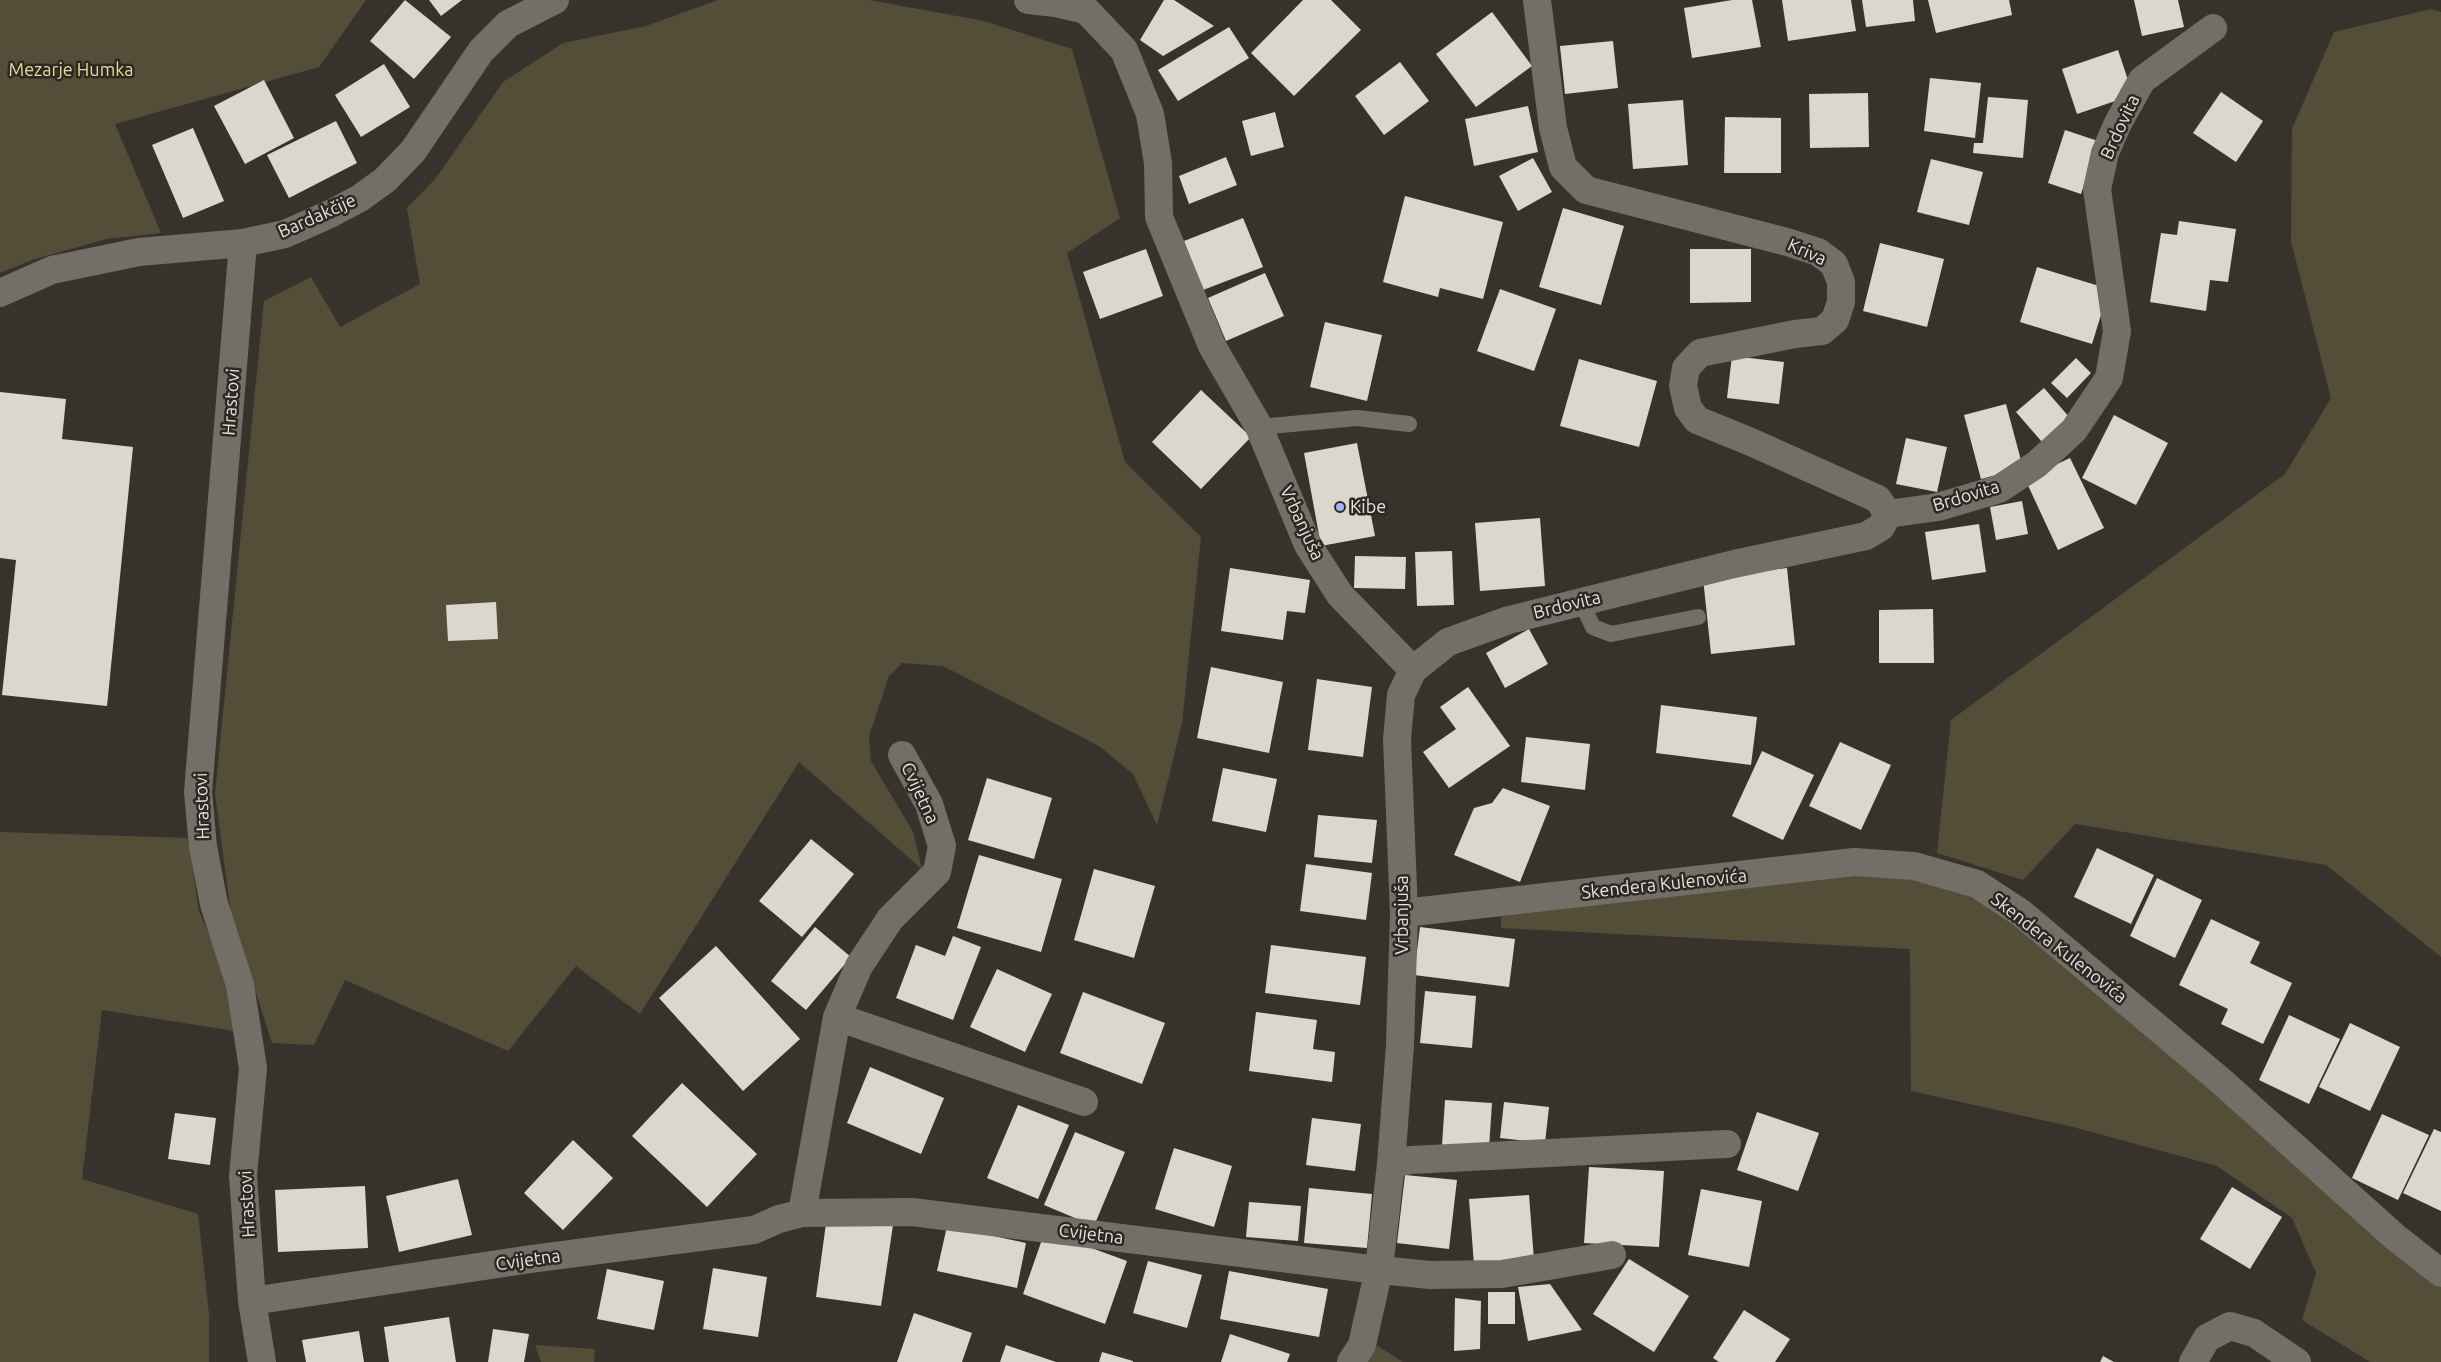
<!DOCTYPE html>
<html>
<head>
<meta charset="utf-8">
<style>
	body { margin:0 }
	canvas { display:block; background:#36332c }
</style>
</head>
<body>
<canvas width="2441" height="1362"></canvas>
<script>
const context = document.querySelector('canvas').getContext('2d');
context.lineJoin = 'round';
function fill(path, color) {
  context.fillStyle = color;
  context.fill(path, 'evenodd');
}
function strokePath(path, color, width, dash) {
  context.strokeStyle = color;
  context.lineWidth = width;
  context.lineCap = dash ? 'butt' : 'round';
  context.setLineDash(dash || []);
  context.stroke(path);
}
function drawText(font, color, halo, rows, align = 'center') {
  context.font = font + ' Ubuntu,sans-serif';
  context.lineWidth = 5;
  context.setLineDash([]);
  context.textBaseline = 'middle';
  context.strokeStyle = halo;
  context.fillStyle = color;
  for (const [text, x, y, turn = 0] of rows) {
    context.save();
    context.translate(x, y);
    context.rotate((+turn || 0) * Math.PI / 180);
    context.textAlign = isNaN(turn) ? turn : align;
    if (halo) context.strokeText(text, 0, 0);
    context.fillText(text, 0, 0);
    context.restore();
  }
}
fill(new Path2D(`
	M0 0H366L319 67 115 124 161 233 106 239 32 260 0 273Z
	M718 0H869L984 21 1072 49 1120 218 1067 253 1125 462 1201 537 1182 723 1157 825 1133 774 1099 746 943 666 902 663 889 676 869 736 871 761 913 832 922 869 799 762 640 1014 576 966 508 1051 345 980 314 1045 272 1043 231 914 215 794 264 301 311 277 340 327 420 284 407 208 436 178 503 82 563 43 646 26Z
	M2431 9 2441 12V957L2326 865 2075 824 2023 880 1937 853 1951 720 2285 474 2331 398 2291 241 2292 129 2334 32Z
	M0 832 188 838 199 911 229 981 241 1032 102 1010 82 1179 198 1214 209 1314V1362H0Z
	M1848 876 1900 877 1954 887 1990 904 2441 1284V1362H2370L2302 1320 2316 1273 2292 1218 2217 1166 2073 1127 1911 1091 1910 949 1501 928V916Z
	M1375 1344 1403 1362H1364Z
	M535 1345 595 1349 594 1362H541Z`), '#544d37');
fill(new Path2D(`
	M405 0 451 37 414 79 370 41Z
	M429 0H462L441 16Z
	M1164 0H1174L1214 26 1163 56 1140 40Z
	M1303 0H1331L1361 30 1294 96 1251 53Z
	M1732 0H1752L1761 47 1692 58 1684 8Z
	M1782 0H1851L1856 31 1788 41Z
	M1862 0H1913L1915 21 1866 27Z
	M1928 0H2009L2012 15 1936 33Z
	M2134 0H2178L2184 27 2142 36Z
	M1492 12 1532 66 1476 107 1436 54Z
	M1229 27 1249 58 1178 101 1158 70Z
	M1613 41 1618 88 1565 94 1560 46Z
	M2118 50 2133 95 2077 114 2062 69Z
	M1400 62 1429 101 1384 135 1355 96Z
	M384 64 410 107 361 137 335 95Z
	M1930 78 1981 83 1975 138 1924 131Z
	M264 80 294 138 245 164 214 106Z
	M2221 92 2263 121 2236 162 2193 133Z
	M1868 93 1869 147 1810 148 1809 94Z
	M1988 97 2028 100 2023 158 1973 153 1974 143H1983Z
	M1683 100 1688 165 1633 169 1628 104Z
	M1528 106 1538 152 1474 166 1465 119Z
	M1275 112 1284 147 1251 156 1242 121Z
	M1725 117 1781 118V173H1724Z
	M336 121 357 163 289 198 267 155Z
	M193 128 224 201 183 218 152 145Z
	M2065 130 2098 141 2081 194 2048 183Z
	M1226 157 1237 185 1189 204 1179 176Z
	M1533 158 1552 192 1518 211 1499 176Z
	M1931 159 1983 172 1969 225 1917 212Z
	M1405 196 1503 222 1483 299 1440 288 1438 297 1383 282Z
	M1563 208 1624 226 1601 305 1539 287Z
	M1243 218 1263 267 1203 290 1184 241Z
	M2179 221 2236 229 2228 282 2210 280 2206 311 2150 302 2161 233 2177 235Z
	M1880 243 1944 259 1927 327 1863 311Z
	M1146 249 1163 296 1100 319 1083 272Z
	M1690 249H1751V302L1690 303Z
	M2037 267 2109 289 2092 344 2020 322Z
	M1265 273 1284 316 1226 341 1208 298Z
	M1500 289 1556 309 1534 371 1477 351Z
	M1325 322 1382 335 1367 401 1310 387Z
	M1732 356 1784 362 1779 404 1727 398Z
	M2076 358 2091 373 2067 398 2051 383Z
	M1579 359 1657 381 1639 447 1560 426Z
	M2044 388 2070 418 2042 442 2016 412Z
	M1201 390 1251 437 1201 489 1152 442Z
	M0 392 66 399 62 439 133 447 107 706 2 695 16 560 0 558Z
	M2006 404 2023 468 1981 479 1964 415Z
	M2114 415 2168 443 2136 505 2082 478Z
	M1906 438 1947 447 1937 492 1896 484Z
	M1357 443 1375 536 1321 546 1304 453Z
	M2070 458 2104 528 2058 550 2025 479Z
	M2022 501 2028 534 1996 540 1990 507Z
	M1540 518 1545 586 1480 591 1475 523Z
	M1979 524 1986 572 1932 580 1925 532Z
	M1452 551 1454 605 1417 606 1415 552Z
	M1355 556 1406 557 1405 589 1354 588Z
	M1230 568 1310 580 1305 613 1287 611 1283 640 1221 631Z
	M1787 568 1795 645 1711 654 1703 578Z
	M496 602 498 639 448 641 446 605Z
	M1933 609 1934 663H1879V610Z
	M1529 629 1548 664 1505 688 1486 653Z
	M1211 667 1283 682 1269 753 1197 738Z
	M1317 679 1372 687 1363 757 1308 750Z
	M1468 687 1510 746 1449 788 1423 752 1456 729 1440 707Z
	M1661 705 1757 717 1751 765 1656 753Z
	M1526 737 1590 744 1585 790 1521 782Z
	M1840 742 1891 765 1861 830 1809 806Z
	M1762 751 1814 775 1783 840 1732 816Z
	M1223 768 1277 779 1266 832 1212 821Z
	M987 778 1052 798 1034 859 968 840Z
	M1503 788 1550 806 1520 882 1454 855 1474 808 1492 803Z
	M1318 815 1377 820 1372 863 1314 857Z
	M811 839 854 874 802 937 759 901Z
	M2097 848 2154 875 2131 924 2074 897Z
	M979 855 1062 879 1041 952 957 928Z
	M1306 864 1372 873 1366 920 1300 911Z
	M1094 869 1155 886 1134 958 1074 940Z
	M2157 878 2202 900 2175 958 2130 936Z
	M2211 919 2260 942 2250 963 2292 983 2263 1044 2221 1024 2228 1009 2179 985Z
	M815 927 851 957 806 1010 771 981Z
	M1420 927 1515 939 1509 987 1414 975Z
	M953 936 981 947 953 1020 896 998 916 945 945 956Z
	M1271 945 1366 957 1360 1005 1265 993Z
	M716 946 800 1039 743 1091 659 998Z
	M997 969 1052 994 1025 1052 970 1027Z
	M1425 991 1476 996 1472 1048 1420 1043Z
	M1083 992 1165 1023 1142 1084 1060 1053Z
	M1256 1012 1317 1020 1313 1049 1335 1052 1332 1082 1249 1071Z
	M2289 1015 2340 1039 2309 1104 2259 1080Z
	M2350 1023 2400 1047 2370 1111 2319 1087Z
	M870 1067 944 1098 921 1154 847 1123Z
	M682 1083 757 1154 707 1207 632 1136Z
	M1445 1100 1492 1103 1489 1148 1442 1145Z
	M1504 1102 1549 1107 1545 1143 1500 1138Z
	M1018 1105 1069 1125 1038 1199 987 1178Z
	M1757 1112 1819 1133 1798 1191 1737 1170Z
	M175 1113 216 1118 210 1165 168 1159Z
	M2382 1114 2429 1135 2398 1200 2352 1178Z
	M1312 1118 1361 1124 1355 1171 1306 1165Z
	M2434 1129 2441 1132V1211L2403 1193Z
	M1075 1132 1125 1152 1094 1226 1044 1205Z
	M573 1140 613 1178 563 1230 524 1193Z
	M1174 1148 1232 1166 1214 1227 1155 1209Z
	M1589 1167 1664 1171 1659 1247 1584 1243Z
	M1405 1175 1457 1180 1449 1249 1397 1243Z
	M458 1179 472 1235 399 1252 386 1196Z
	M365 1186 368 1248 278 1252 275 1190Z
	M2232 1187 2282 1217 2250 1269 2200 1239Z
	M1309 1188 1372 1194 1367 1248 1304 1243Z
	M1701 1189 1762 1201 1749 1267 1688 1255Z
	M1529 1195 1534 1260 1474 1265 1469 1199Z
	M1249 1202 1301 1206 1298 1241 1246 1237Z
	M827 1216 893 1225 881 1306 816 1297Z
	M947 1226 1026 1243 1017 1288 937 1271Z
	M1045 1231 1127 1261 1105 1324 1023 1294Z
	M1629 1259 1689 1296 1654 1352 1593 1314Z
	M1148 1261 1202 1275 1187 1328 1133 1313Z
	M713 1268 767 1277 758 1337 703 1329Z
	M607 1269 664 1281 654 1330 597 1319Z
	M1229 1271 1328 1289 1319 1337 1220 1319Z
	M1550 1284 1582 1330 1528 1341 1518 1287Z
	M1488 1292H1515V1324H1488Z
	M1455 1298 1481 1301 1480 1349 1454 1351Z
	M1744 1310 1790 1339 1775 1362H1719L1713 1358Z
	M914 1313 972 1333 962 1362H897Z
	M449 1317 456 1362H389L384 1327Z
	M493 1329 529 1334 524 1362H488Z
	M359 1331 364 1362H306L302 1340Z
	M1230 1334 1290 1354 1287 1362H1221Z
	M1006 1345 1056 1362H1000Z
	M1102 1352 1133 1361V1362H1099Z
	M2103 1356 2114 1362H2100Z`), '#dad7cd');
strokePath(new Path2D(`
	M1259 427 1357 418 1409 424
	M1581 602 1593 627 1611 634 1698 617`), '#726f67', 16);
strokePath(new Path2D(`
	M1028 0 1056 3 1086 10 1124 50 1150 114 1158 163 1159 217 1212 346 1259 427 1308 545 1340 595 1413 670
	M243 243 198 792 203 847 214 904 240 985 253 1068 243 1176 252 1301 262 1362
	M1888 514 1938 507 1999 489 2037 464 2074 430 2109 378 2117 331 2097 189 2105 153 2118 123 2142 80 2213 28
	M1404 913 1854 862 1914 866 1977 884 2021 913 2221 1081 2395 1237 2441 1273
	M837 1017 1084 1102
	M1391 1164 1410 1160 1727 1144
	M802 1213 837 1017 859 966 890 919 937 872 942 846 929 804 902 755
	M252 1301 531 1259 754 1230 779 1219 802 1213 912 1212 1370 1269 1430 1275 1502 1274 1612 1255
	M2193 1362 2207 1338 2230 1326 2254 1333 2297 1362`), '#726f67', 28);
strokePath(new Path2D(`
	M0 293 52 270 139 252 243 243 285 234 330 214 360 198 385 180 413 151 481 51 508 24 555 0
	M1351 1362 1362 1345 1379 1269 1391 1164 1400 1045 1404 913 1397 739 1401 695 1413 670 1448 642 1509 620 1734 564 1866 536 1881 527 1888 514 1878 499 1751 442 1697 420 1688 408 1683 386 1686 368 1700 353 1795 334 1822 331 1835 320 1841 302V282L1834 264 1818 252 1787 242 1586 190 1563 167 1553 128 1537 0`), '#726f67', 28);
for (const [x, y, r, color] of [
	[1340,507,5,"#9fb3fd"]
]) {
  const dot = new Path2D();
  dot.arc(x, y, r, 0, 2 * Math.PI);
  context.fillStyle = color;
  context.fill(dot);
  strokePath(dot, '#2c2922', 2);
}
drawText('18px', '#eed898', '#2c2922', [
	["Mezarje Humka",71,70]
]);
drawText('18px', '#e3e2dd', '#2c2922', [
	["Brdovita",2120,127,-65],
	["Bardakčije",317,216,-24],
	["Kriva",1807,252,24],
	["Hrastovi",231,402,-86],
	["Brdovita",1966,496,-17],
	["Vrbanjuša",1302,523,65],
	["Brdovita",1567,605,-14],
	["Cvijetna",920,793,65],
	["Hrastovi",202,806,-92],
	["Skendera Kulenovića",1664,884,-6],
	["Vrbanjuša",1402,915,-90],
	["Skendera Kulenovića",2059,948,38],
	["Hrastovi",247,1204,-93],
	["Cvijetna",1091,1234,7],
	["Cvijetna",528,1260,-8]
]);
drawText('18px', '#e3e2dd', '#2c2922', [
	["Kibe",1350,507]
], 'left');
</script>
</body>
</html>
